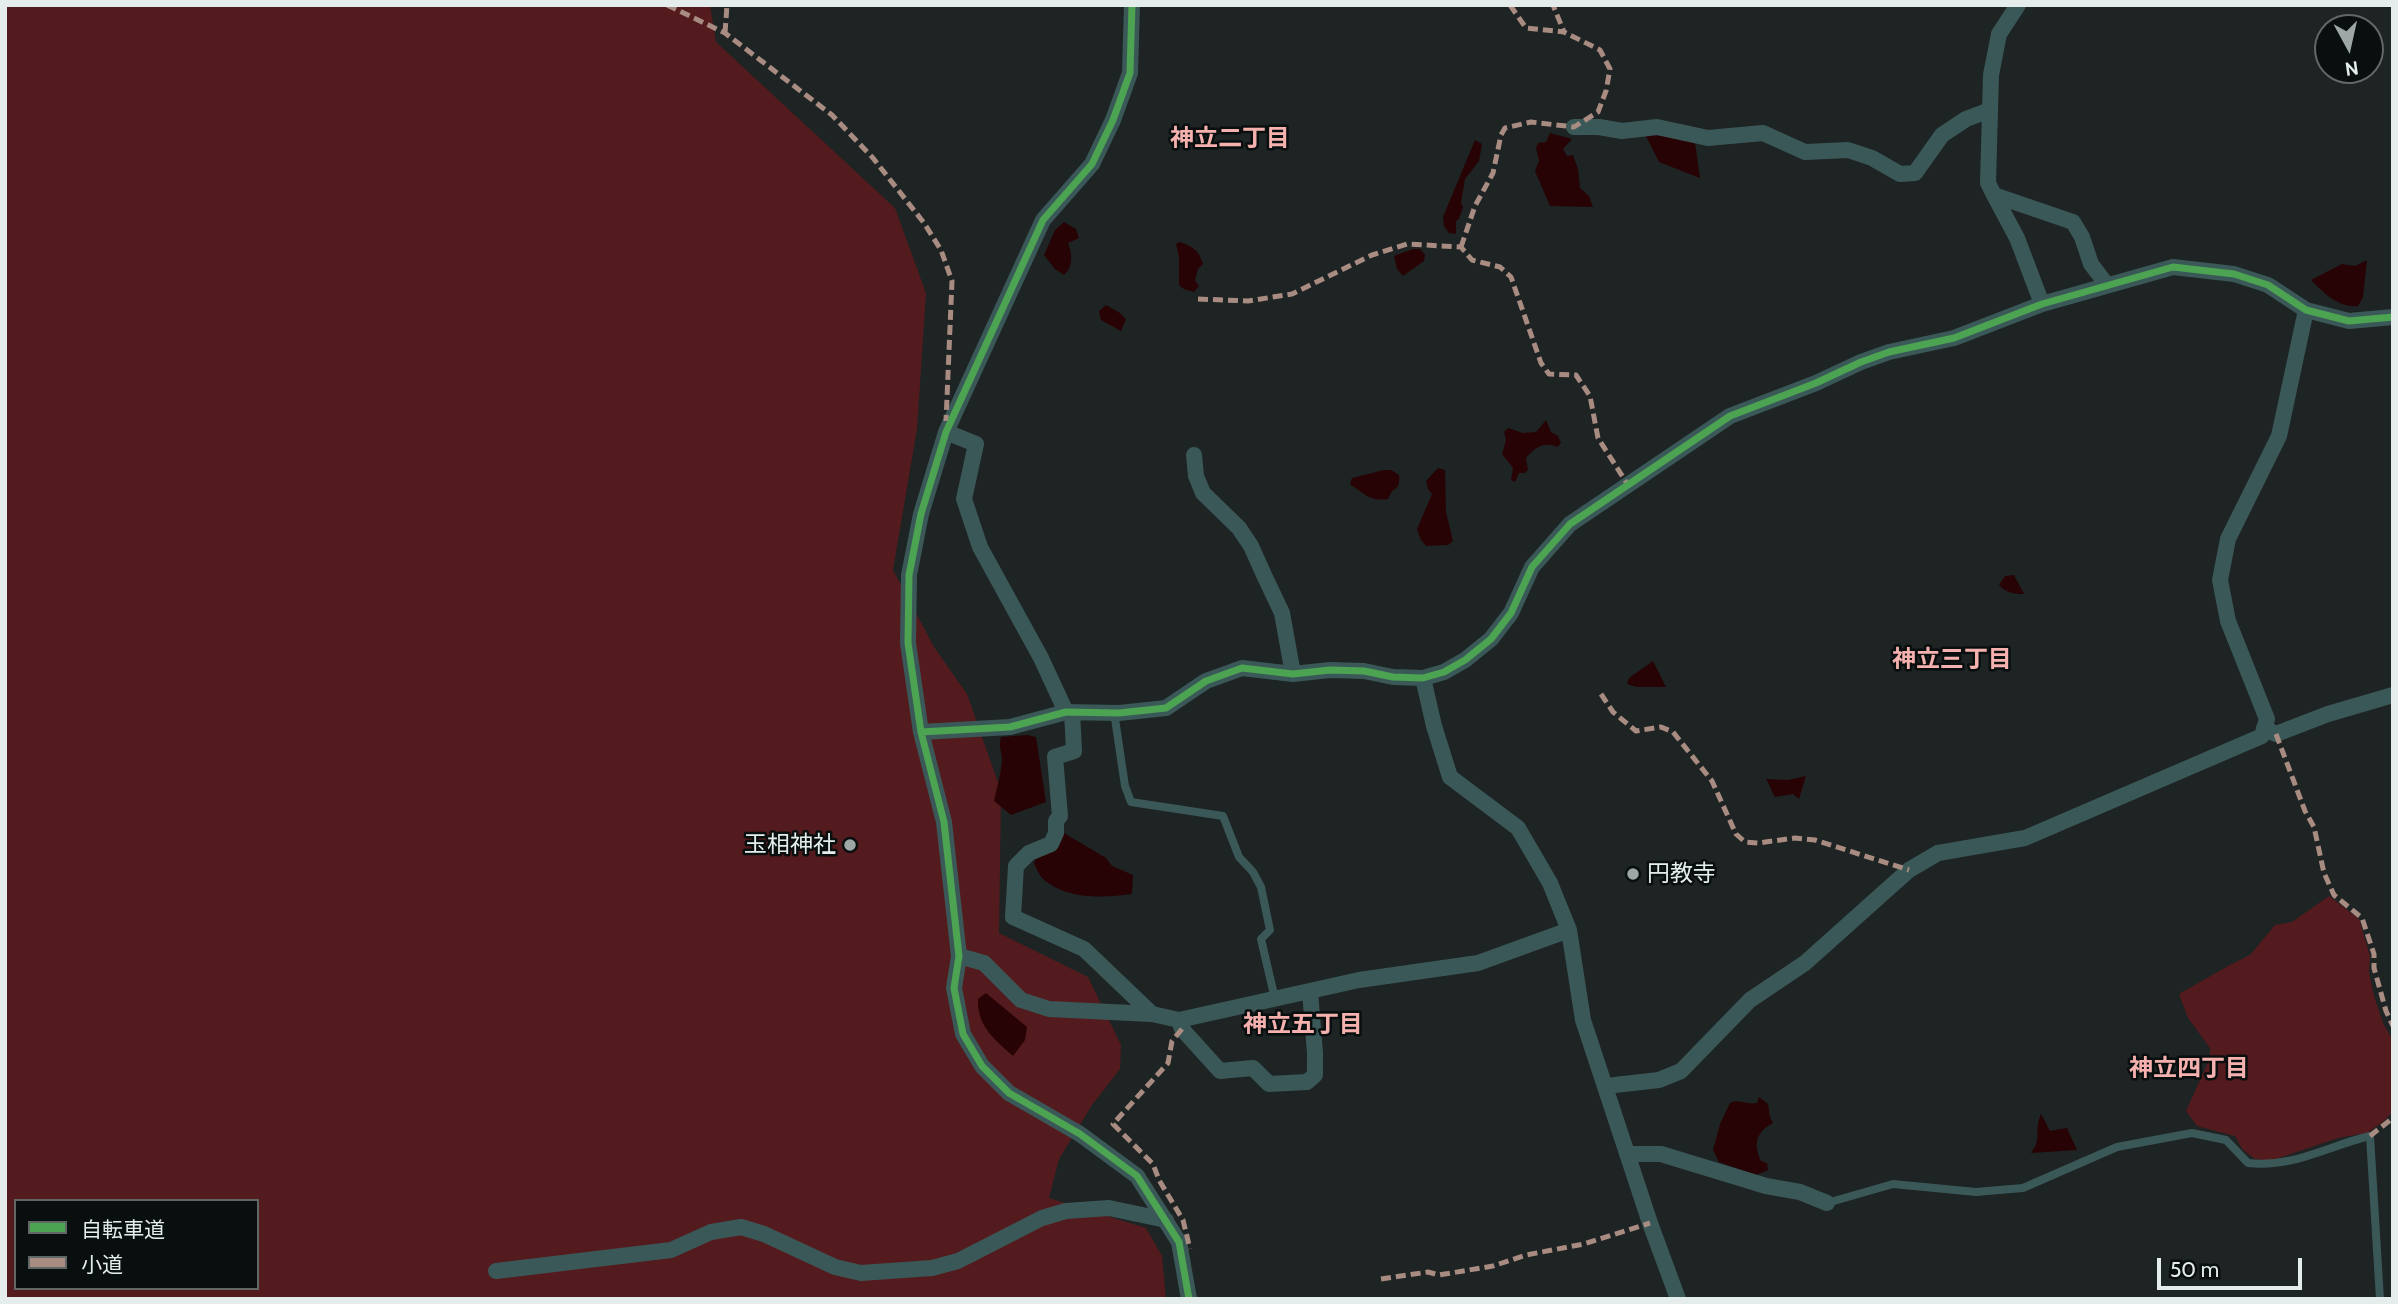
<!DOCTYPE html>
<html>
<head>
<meta charset="utf-8">
<style>
	body { margin:0 }
	#map { position:relative; width:2398px; height:1304px; overflow:hidden; background:#1e2323; font-family:Cabin,"Noto Sans JP",sans-serif }
	canvas { display:block }
	.frame { position:absolute; inset:0; border:7px solid #e5ecec; pointer-events:none }
	.legend { position:absolute; left:14px; top:1199px; width:245px; height:91px; box-sizing:border-box; background:#090e0e; border:2px solid #616767; margin:0; padding:9px 12px; list-style:none; font-size:21px; color:#e5ecec }
	.legend li { display:flex; align-items:center; gap:14px; height:35px }
	.legend b { width:35px; border:2px solid #616767 }
	.north { position:absolute; left:2314px; top:14px; width:70px; height:70px; box-sizing:border-box; background:#090e0e; border:2px solid #616767; border-radius:50%; rotate:172deg; font-size:19px; font-weight:700; line-height:28px; text-align:center; color:#e5ecec }
	.north::after { content:''; display:block; margin:auto; width:24px; height:32px; background:#9fa6a6; clip-path:polygon(50% 0,100% 100%,50% 72%,0 100%) }
	.scale { position:absolute; left:2157px; top:1258px; width:145px; height:32px; box-sizing:border-box; border:4px solid #e5ecec; border-top:0; padding-left:9px; font-size:21px; line-height:24px; white-space:nowrap; color:#e5ecec; -webkit-text-stroke:5px #090e0e; paint-order:stroke }
</style>
</head>
<body>
<div id="map">
<canvas width="2398" height="1304"></canvas>
<div class="frame"></div>
<ul class="legend">
<li><b style="height:9px;background:#4ca352"></b>自転車道</li>
<li><b style="height:9px;background:#a88b81"></b>小道</li>
</ul>
<div class="north">N</div>
<div class="scale">50 m</div>
</div>
<script>
const context = document.querySelector('canvas').getContext('2d');
context.lineJoin = 'round';
function fill(path, color) {
  context.fillStyle = color;
  context.fill(path, 'evenodd');
}
function strokePath(path, color, width, dash) {
  context.strokeStyle = color;
  context.lineWidth = width;
  context.lineCap = dash ? 'butt' : 'round';
  context.setLineDash(dash || []);
  context.stroke(path);
}
function drawText(font, color, halo, rows, align = 'center') {
  context.font = font + ' Cabin,"Noto Sans JP",sans-serif';
  context.lineWidth = 5;
  context.setLineDash([]);
  context.textBaseline = 'middle';
  context.strokeStyle = halo;
  context.fillStyle = color;
  for (const [text, x, y, turn = 0] of rows) {
    context.save();
    context.translate(x, y);
    context.rotate((+turn || 0) * Math.PI / 180);
    context.textAlign = isNaN(turn) ? turn : align;
    if (halo) context.strokeText(text, 0, 0);
    context.fillText(text, 0, 0);
    context.restore();
  }
}
fill(new Path2D(`
	M5 5H710L716 42 895 208 926 293 917 429 893 570 934 647 967 694 1001 791 999 933 1088 977 1121 1045 1120 1069 1092 1105 1059 1159 1049 1198 1146 1228 1162 1256 1166 1299H5ZM16 1201H257V1288H16Z
	M2329 896 2359 919 2370 956 2369 972 2374 996 2383 1023 2393 1041V1111L2384 1121 2367 1133 2338 1138 2270 1161 2255 1159 2243 1150 2235 1136 2197 1126 2186 1111 2210 1058V1048L2188 1018 2179 994 2228 966 2250 955 2275 925 2292 922Z`), '#541b1e');
fill(new Path2D(`
	M1647 132 1695 143 1700 178 1659 162 1646 136Z
	M1550 133 1572 139 1563 149 1567 156 1573 155 1578 169 1580 188 1589 196 1593 207 1550 206 1535 171 1539 161 1536 148 1538 143 1546 142Z
	M1475 140 1482 144 1479 161 1465 179 1461 203 1463 207 1459 219 1456 221V234L1449 233 1444 226 1443 217Z
	M1064 222 1076 229 1079 238 1068 243C1072 254 1074 266 1064 275L1055 269 1044 255 1055 230Z
	M1180 242C1193 247 1199 250 1203 264L1198 269 1195 280 1199 286 1194 292 1184 289 1179 285V257L1176 244Z
	M1413 249H1420L1425 255 1424 261 1403 276 1397 269 1394 256Z
	M2367 260 2363 297 2358 306C2338 308 2324 293 2311 280L2342 264 2355 266Z
	M1106 305 1120 313 1126 319 1121 331 1101 320 1099 311Z
	M1546 420 1551 432 1558 436 1561 443 1557 447C1544 441 1534 448 1526 458L1528 470 1525 473H1519L1515 482 1511 480 1513 468 1502 454 1506 440 1504 432 1508 428 1523 433 1536 432Z
	M1438 468 1445 470 1446 512 1453 541 1448 545 1426 546 1421 540 1417 529 1432 494 1428 489 1426 481Z
	M1384 470H1391L1399 475C1400 482 1399 488 1392 491L1388 499C1371 502 1363 493 1350 484L1352 478Z
	M2014 575 2024 594C2014 594 2006 593 1999 585L2005 576Z
	M1653 661 1666 687H1637L1627 684 1629 678Z
	M1027 735 1036 737 1046 802 1011 815 994 801C997 787 1001 774 1002 760 1002 751 998 746 1001 737Z
	M1806 776 1799 799 1793 794 1775 797 1766 779 1788 780Z
	M1064 833 1106 858 1112 866 1133 875 1132 894C1103 898 1066 900 1042 878 1039 875 1037 868 1034 864L1036 855 1059 843Z
	M986 993 1027 1027 1025 1040 1013 1056C994 1039 977 1026 978 999Z
	M1759 1097 1768 1104 1770 1117 1773 1123C1756 1132 1753 1144 1761 1161L1767 1163 1768 1170 1756 1175 1719 1162 1713 1150 1720 1124 1730 1103C1740 1099 1747 1105 1757 1103Z
	M2041 1114 2050 1131 2067 1128 2077 1150 2031 1153C2043 1137 2033 1132 2041 1114Z`), '#270305');
strokePath(new Path2D(`
	M1114 712 1125 786 1131 802 1223 816 1239 857 1253 872 1261 887 1270 930 1261 939 1275 999
	M1827 1203 1893 1184 1976 1192 2023 1188 2117 1147 2192 1133 2226 1140 2248 1163C2294 1168 2327 1146 2370 1136L2380 1299`), '#3b5858', 8);
strokePath(new Path2D(`
	M1132 5 1130 73 1113 120 1092 164 1043 220 946 432 921 514 909 575 908 643 921 732 944 822 959 956 954 988 963 1034 982 1066 1009 1093 1080 1134 1137 1176 1179 1242 1189 1299
	M2018 5 1999 34 1991 75 1988 183 1994 195 2073 222 2082 237 2091 264 2107 285
	M1574 127H1599L1622 131 1657 127 1708 138 1763 133 1805 152 1848 150 1872 158 1900 174 1915 173 1942 135 1966 119 1990 110
	M1994 195 2017 238 2042 304
	M946 432 976 444 964 499 980 547 1041 658 1066 712
	M1194 455 1196 476 1203 493 1239 528 1251 546 1264 575 1282 613 1293 674
	M1423 678 1434 726 1450 777 1518 828 1550 883 1569 930 1583 1020 1650 1223 1678 1299
	M1072 712 1074 751 1055 757 1060 816 1056 821V833L1051 844 1029 853 1016 866 1013 917 1084 949 1152 1014
	M2264 728 2276 734 2328 714 2393 695
	M921 732 1010 727 1066 712 1119 713 1166 708 1206 681 1242 668 1293 674 1330 670 1364 671 1393 677 1423 678 1444 672 1465 660 1491 639 1511 613 1532 567 1570 524 1730 416 1816 383 1861 362 1889 352 1954 338 2042 304 2173 267 2234 274 2268 285 2306 310 2349 321 2393 317
	M959 956 984 963 1021 1000 1049 1009 1152 1014 1179 1020 1359 980 1478 963 1569 930
	M1179 1020 1182 1029 1220 1071 1253 1068 1269 1084 1307 1082 1315 1075V1053L1310 992
	M1606 1086 1659 1080 1681 1071 1750 1000 1805 963 1909 870 1938 853 2025 838 2262 736 2267 719 2228 621 2220 580 2228 539 2279 436 2306 310
	M1627 1154H1661L1766 1186 1800 1192 1827 1203
	M496 1271 671 1250 711 1232 741 1227 764 1234 835 1267 861 1273 932 1268 958 1261 1042 1218 1066 1211 1109 1208 1166 1220`), '#3b5858', 16);
strokePath(new Path2D(`
	M667 5 725 33 832 115 873 158 924 223 941 250 952 281 946 421
	M1510 5 1526 28 1564 32 1553 5
	M725 33 727 5
	M1461 247 1475 206 1493 173 1501 135 1505 128 1531 122 1574 127 1598 112 1606 91 1610 69 1600 50 1564 32
	M1198 299 1248 301 1292 294 1372 255 1407 244 1461 247 1472 260 1500 267 1511 277 1541 363 1549 374 1576 375 1590 396 1598 438 1628 485
	M1601 694 1613 712 1636 731 1661 727 1673 732 1712 781 1736 834 1745 842 1758 843 1795 838 1815 840 1909 870
	M2276 734 2305 811 2314 827 2324 873 2334 895 2362 918 2374 954V968L2386 1011 2393 1026
	M1182 1029 1172 1041 1168 1063 1113 1124 1153 1164 1159 1180 1183 1220 1190 1249
	M2370 1136 2393 1118
	M1381 1279 1428 1272 1439 1275 1493 1266 1526 1255 1584 1244 1650 1223`), '#a88b81', 5, [10, 5]);
strokePath(new Path2D(`
	M1132 5 1130 73 1113 120 1092 164 1043 220 946 432 921 514 909 575 908 643 921 732 944 822 959 956 954 988 963 1034 982 1066 1009 1093 1080 1134 1137 1176 1179 1242 1189 1299
	M921 732 1010 727 1066 712 1119 713 1166 708 1206 681 1242 668 1293 674 1330 670 1364 671 1393 677 1423 678 1444 672 1465 660 1491 639 1511 613 1532 567 1570 524 1730 416 1816 383 1861 362 1889 352 1954 338 2042 304 2173 267 2234 274 2268 285 2306 310 2349 321 2393 317`), '#4ca352', 7);
for (const [x, y, r, color] of [
	[850,845,7,"#9fa6a6"],
	[1633,874,7,"#9fa6a6"]
]) {
  const dot = new Path2D();
  dot.arc(x, y, r, 0, 2 * Math.PI);
  context.fillStyle = color;
  context.fill(dot);
  strokePath(dot, '#090e0e', 2.5);
}
drawText('23px', '#e5ecec', '#090e0e', [
	["玉相神社",836,845],
	["円教寺",1647,874,"left"]
], 'right');
drawText('bold 24px', '#f5b1ae', '#090e0e', [
	["神立二丁目",1230,139],
	["神立三丁目",1952,660],
	["神立五丁目",1303,1025],
	["神立四丁目",2189,1069]
]);
</script>
</body>
</html>
